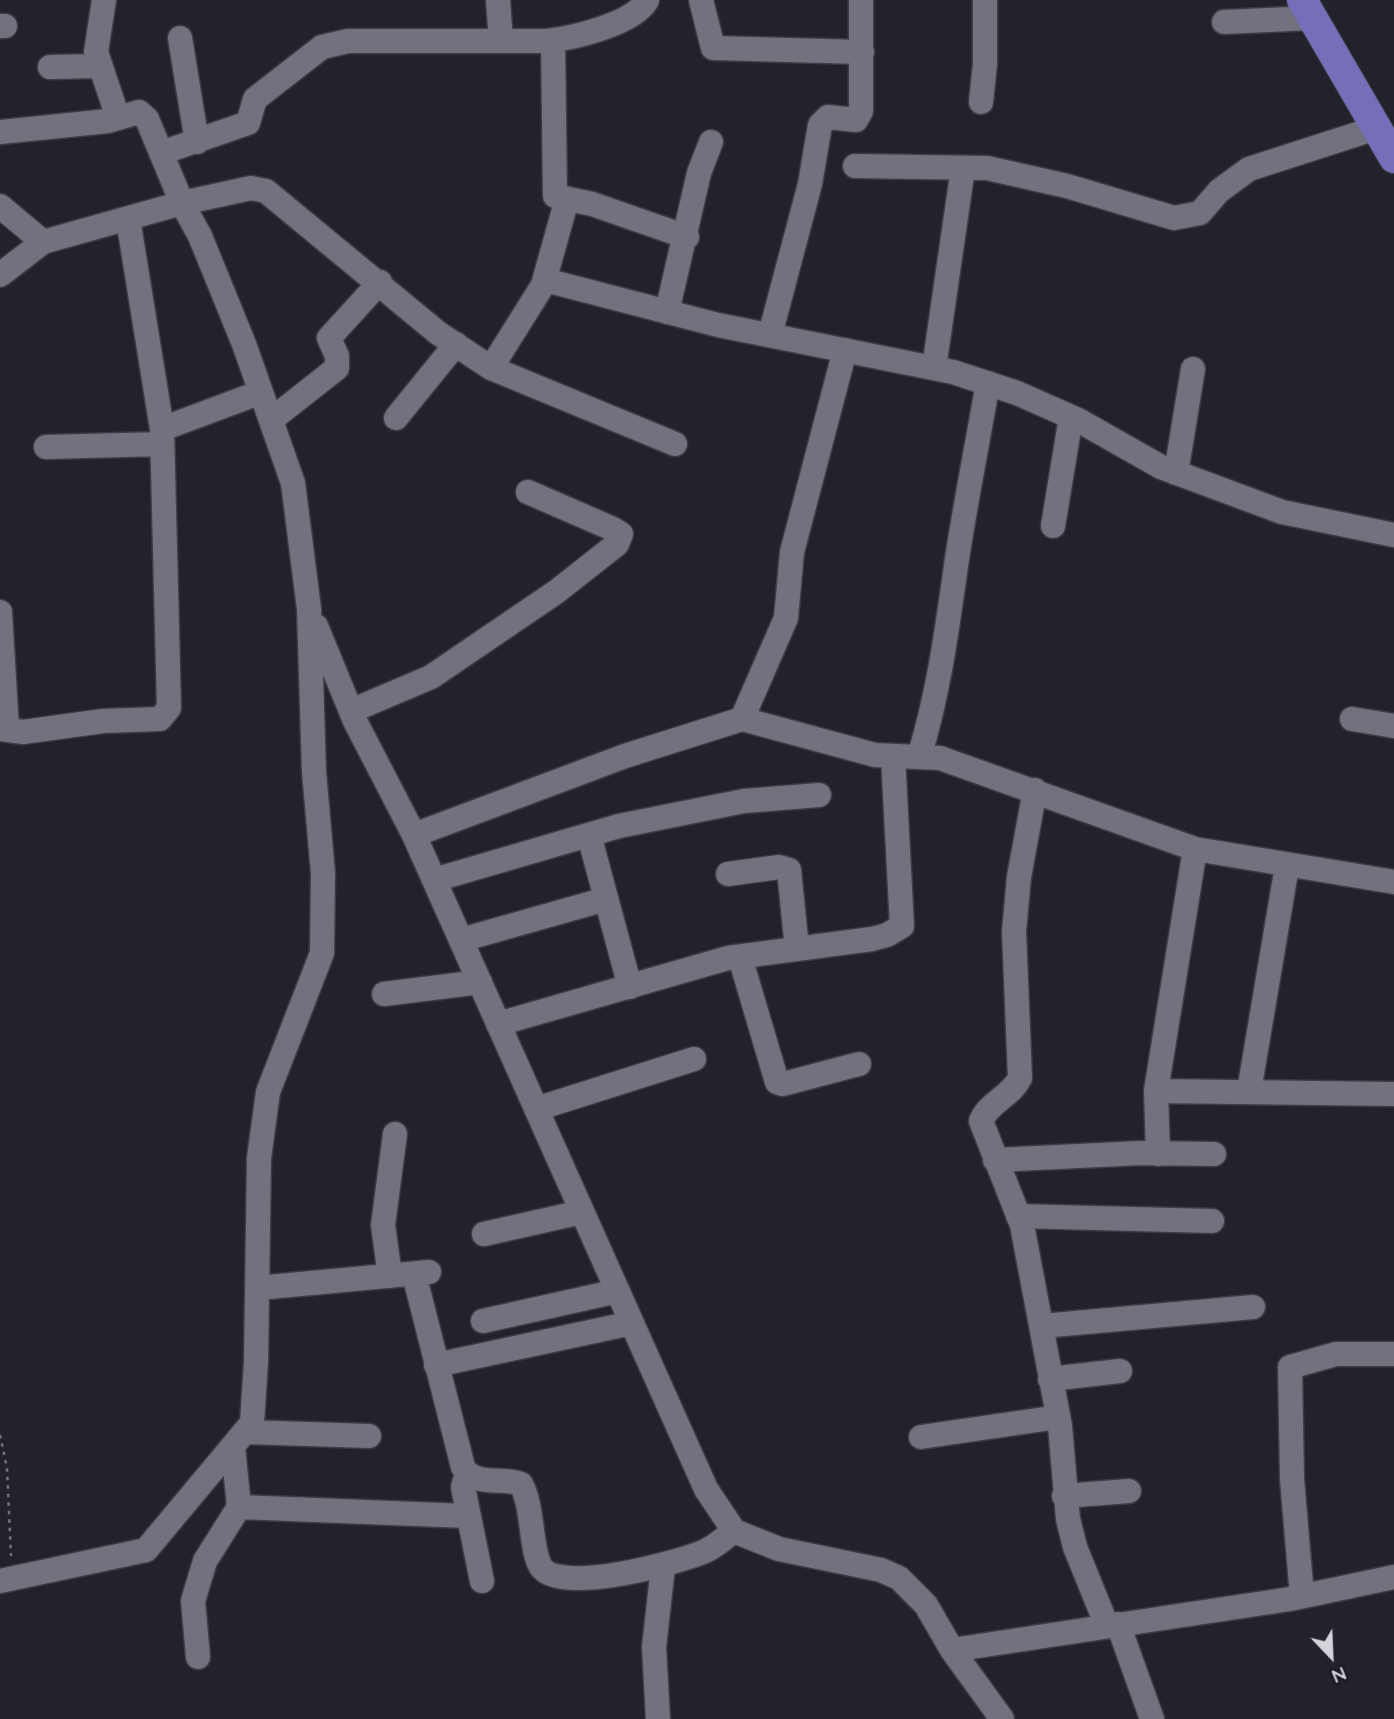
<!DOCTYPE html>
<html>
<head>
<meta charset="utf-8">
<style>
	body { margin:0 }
	#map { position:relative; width:1394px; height:1719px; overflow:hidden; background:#22222d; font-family:Quicksand,sans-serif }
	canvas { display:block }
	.north { position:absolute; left:1296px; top:1621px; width:70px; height:70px; -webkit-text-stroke:5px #191923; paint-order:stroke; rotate:157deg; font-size:19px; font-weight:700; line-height:28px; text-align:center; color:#d3d3da }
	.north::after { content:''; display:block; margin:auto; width:24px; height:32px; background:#d3d3da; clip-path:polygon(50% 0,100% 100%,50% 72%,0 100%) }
</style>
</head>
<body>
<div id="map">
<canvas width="1394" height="1719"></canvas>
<div class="north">N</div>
</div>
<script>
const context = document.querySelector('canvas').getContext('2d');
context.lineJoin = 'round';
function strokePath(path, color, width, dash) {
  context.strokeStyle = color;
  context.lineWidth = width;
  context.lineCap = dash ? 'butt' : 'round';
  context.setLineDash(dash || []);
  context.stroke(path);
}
const minor = new Path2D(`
	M104 0 96 52 118 118
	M498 0 501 41
	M701 0 713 48 862 52
	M1224 22 1312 18
	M0 26H5
	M180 38 197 142
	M553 40 555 196 592 204 687 237
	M50 67 98 66
	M981 102 985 64V0
	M0 132 108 121 139 112 147 119 182 203 251 188 266 191 438 333 491 368 675 444
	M161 153 248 123 255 99 322 47 348 41H547C573 38 634 24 647 0
	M855 166 987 168 1067 186 1174 218 1200 213 1219 191 1249 169 1376 128
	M0 206 43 242 182 203 200 236 244 344 293 483 309 609 314 772 323 873 322 953 268 1092 259 1158 256 1362 252 1423 146 1550 0 1581
	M0 275 43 242
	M545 280 718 325 953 372 1017 393 1078 420 1161 467 1282 512 1394 535
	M667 312 699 173 711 142
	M770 335 810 184 820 125 828 117 856 120 861 111V0
	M491 368 543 285 567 199
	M934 368 963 168
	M396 418 456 344
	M271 420 337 368V356L329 338 380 282
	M162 429 261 392
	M46 447 162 444
	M1176 473 1193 369
	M1053 526 1071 417
	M0 612 7 729
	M316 626 355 721 414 835 706 1489 734 1531 779 1549 881 1570 899 1578 926 1605 952 1650 1002 1719
	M351 711 431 677 556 592 617 544 621 534 613 529 528 492
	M742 719 786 618 792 552 845 350
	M1352 719 1394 726
	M0 729 23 732 103 721 160 719 169 708 162 429 128 219
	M919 757C940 689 948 621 958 552 967 496 978 439 988 383
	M1035 790 1019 877 1014 931 1020 1078C1011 1096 988 1103 981 1121L1022 1225 1060 1426 1068 1519 1075 1547 1107 1626
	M414 835 625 756 742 719 875 755 940 758 1195 849 1394 882
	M589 835 630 987
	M728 874 779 867 789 870 797 949
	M434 880 619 826 744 801 819 795
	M461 940 606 899
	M740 957 777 1082 783 1084 859 1064
	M384 994 480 982
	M498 1024 728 958 872 939 887 935 902 926 893 756
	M1156 1091 1394 1094
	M1249 1091 1287 866
	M536 1109 694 1059
	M1158 1154 1156 1091 1195 849
	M995 1160 1141 1153 1214 1154
	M1018 1216 1212 1221
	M484 1234 582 1212
	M414 1274 463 1467C474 1487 503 1477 521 1484 534 1508 530 1550 541 1567 560 1595 676 1563 703 1552 714 1548 724 1538 734 1531
	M390 1276 383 1225 395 1134
	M258 1288 429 1272
	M483 1321 618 1291
	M1042 1326 1253 1307
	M436 1365 632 1323
	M1050 1379 1120 1371
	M246 1432 369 1436
	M921 1437 1058 1417
	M467 1474 463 1487 482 1581
	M1064 1496 1129 1491
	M239 1507 467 1516
	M1302 1596 1292 1479 1290 1367 1336 1354H1394
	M1118 1624 1152 1719
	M952 1650 1290 1599 1394 1577
	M198 1657 193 1601 205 1561 239 1507 233 1447
	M658 1719 654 1647 663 1567`);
const major = new Path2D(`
	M1302 0 1394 158`);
strokePath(minor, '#3c3c44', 27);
strokePath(major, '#3c3c44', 32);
strokePath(new Path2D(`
	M0 1435 7 1468 11 1556`), '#73737c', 2.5, [3.5, 5]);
strokePath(minor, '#72727e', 24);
strokePath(major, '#766eb9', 30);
</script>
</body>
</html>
